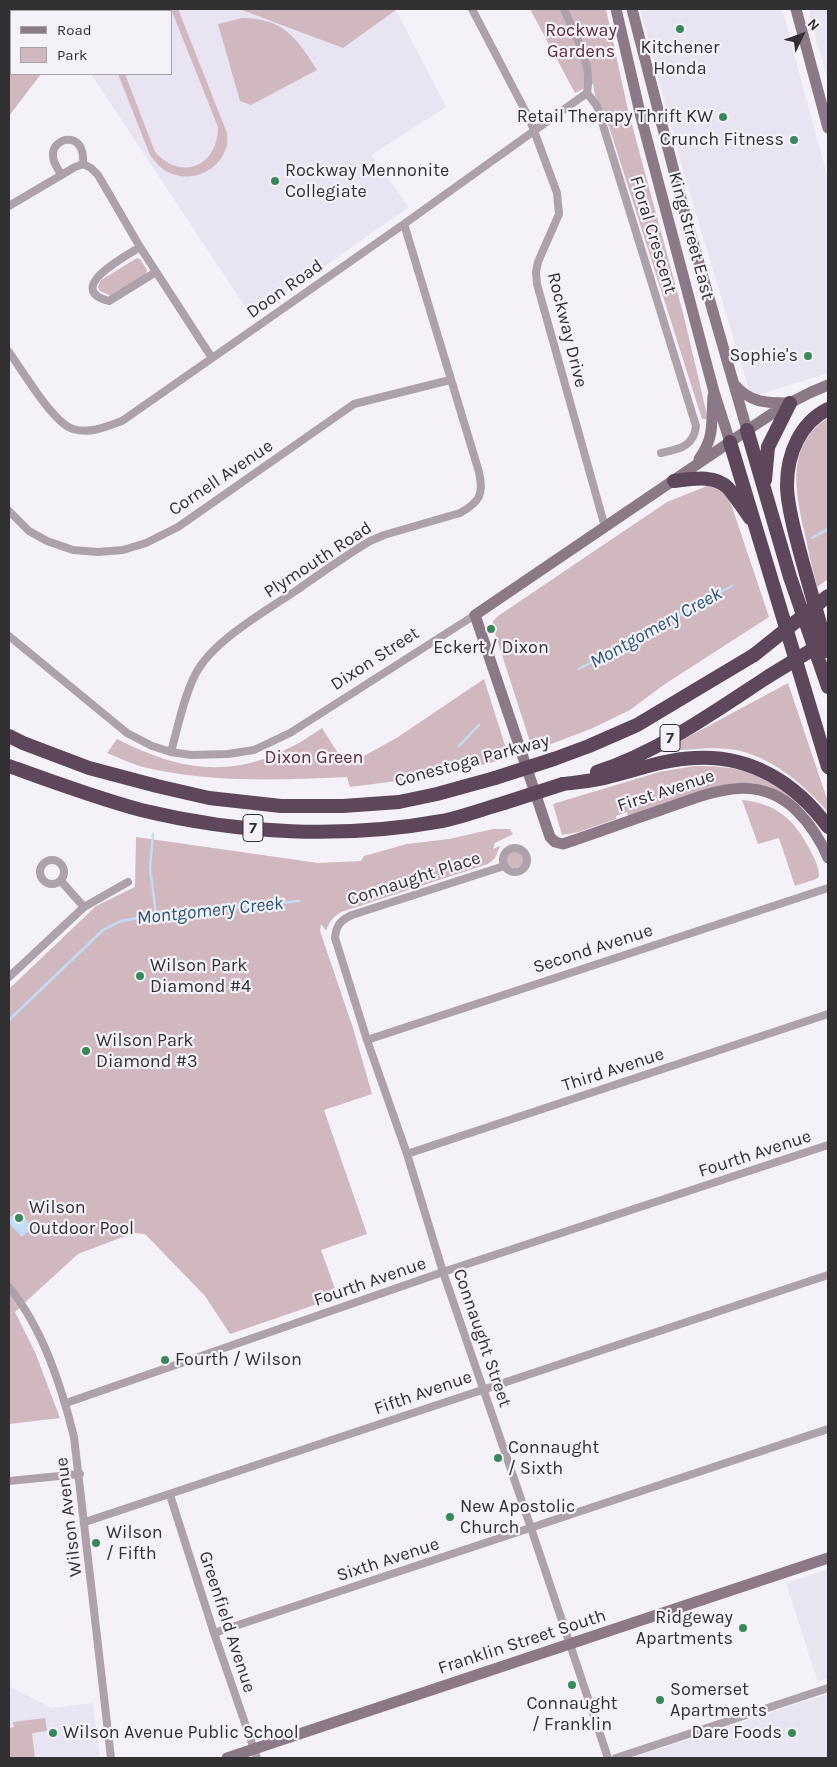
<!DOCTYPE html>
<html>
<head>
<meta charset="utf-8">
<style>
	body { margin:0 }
	#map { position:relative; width:837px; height:1767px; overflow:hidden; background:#f4f1f8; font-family:Karla,sans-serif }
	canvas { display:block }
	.frame { position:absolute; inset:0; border:10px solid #313033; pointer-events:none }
	.legend { position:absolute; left:10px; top:10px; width:162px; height:65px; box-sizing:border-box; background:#f4f1f8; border:1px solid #a6a4a9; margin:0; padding:6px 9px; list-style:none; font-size:15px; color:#313033 }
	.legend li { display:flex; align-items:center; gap:10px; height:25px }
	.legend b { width:25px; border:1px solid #a6a4a9 }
	.north { position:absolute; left:777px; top:10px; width:50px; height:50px; -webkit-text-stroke:4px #f4f1f8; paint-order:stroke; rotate:48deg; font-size:14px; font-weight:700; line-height:20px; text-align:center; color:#313033 }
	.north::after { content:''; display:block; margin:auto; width:18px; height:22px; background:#313033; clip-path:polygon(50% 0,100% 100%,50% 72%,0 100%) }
</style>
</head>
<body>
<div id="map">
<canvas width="837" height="1767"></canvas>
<div class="frame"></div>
<ul class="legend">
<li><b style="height:6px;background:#8b7988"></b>Road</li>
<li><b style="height:14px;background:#d1b8bf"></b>Park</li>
</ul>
<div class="north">N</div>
</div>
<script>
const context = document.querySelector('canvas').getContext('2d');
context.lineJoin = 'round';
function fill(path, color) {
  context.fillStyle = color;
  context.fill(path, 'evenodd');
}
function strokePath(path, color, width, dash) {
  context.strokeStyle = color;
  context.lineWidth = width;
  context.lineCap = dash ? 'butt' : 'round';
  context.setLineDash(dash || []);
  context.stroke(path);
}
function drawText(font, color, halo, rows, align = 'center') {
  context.font = font + ' Karla,sans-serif';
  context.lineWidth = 4.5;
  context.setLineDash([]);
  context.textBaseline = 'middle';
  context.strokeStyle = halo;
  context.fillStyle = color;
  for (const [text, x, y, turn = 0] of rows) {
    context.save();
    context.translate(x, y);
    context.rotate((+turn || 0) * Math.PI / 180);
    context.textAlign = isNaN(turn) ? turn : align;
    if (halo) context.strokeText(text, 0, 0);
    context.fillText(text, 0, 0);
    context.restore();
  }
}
fill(new Path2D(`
	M84 9H239L343 47 396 10 446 107 371 155 409 207 252 317 91 74H171V11H82Z
	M640 9H782L828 179V373L757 395 749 390 682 167Z
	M809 9H828V82L812 24Z
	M828 1569V1678L818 1682 786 1583Z
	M9 1686 51 1708 93 1703 100 1758H9Z
	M828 1694V1758H631Z`), '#e9e4f2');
fill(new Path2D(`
	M9 9H84L82 11H11V74H41L9 116Z
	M171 9H178L227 133C227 137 228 142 227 145 221 170 193 183 170 173 162 170 155 162 150 155L118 74H125L155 152C181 181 218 167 218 127Z
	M239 9H396V10L343 48Z
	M530 9H606L628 110 683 313 708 419H702L605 114 595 96 593 84 575 93Z
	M242 18C283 18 297 38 317 70L251 105 240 101 218 24Z
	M137 258 140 259 147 270 146 275 111 296 100 291 98 287 101 280Z
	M828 418V579L817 587C812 568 808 549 804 530 795 490 786 444 828 418Z
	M707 486C719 488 723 492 730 501L769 617 665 684 630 710 593 728 533 751 493 627V621L498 616 667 502Z
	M484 679 509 758 444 775 350 787 347 777C279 780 214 783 147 768 133 765 120 758 107 753L117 739C176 769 227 780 289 748 301 743 311 735 322 728L346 766 398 737Z
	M788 683 828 802V812C804 785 777 761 741 751 718 745 684 750 660 752Z
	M694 766C721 766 751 768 774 783 784 789 793 797 802 805L799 806C761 773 731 781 687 796 668 803 648 809 628 816L627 812 616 816V819L579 832 562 835 553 804 659 772Z
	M742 800C775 803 794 819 809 848 814 858 819 865 819 877L816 879 795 886 779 838 758 844Z
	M493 829H510L513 834 495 843 493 849 500 846 495 858 488 864 341 912C333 917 329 922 326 931L321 924 320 931 353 1028 372 1094 324 1110 367 1234 321 1250 338 1297 230 1334 205 1296 145 1234 133 1233 78 1254 31 1297 15 1312 35 1352 60 1418 9 1424V989L96 906 135 887 136 837 318 863 361 861 364 856 407 844 449 839Z
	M506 859a9 9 0 1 1 18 0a9 9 0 1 1-18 0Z
	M45 1718 47 1731 32 1733 35 1758H9V1728L14 1727 13 1722Z`), '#d1b8bf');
fill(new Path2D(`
	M18 1211 33 1227 22 1237 9 1223V1219Z`), '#c0ddf5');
strokePath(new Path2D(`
	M812 538 828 529
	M579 669 732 586
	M459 746 479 725
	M153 834 150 868 156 915
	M9 1020 103 930 121 921 156 915 299 901`), '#c0ddf5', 2.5);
strokePath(new Path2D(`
	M472 9 530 120 557 193 559 214 538 262 536 272 537 284 605 527
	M564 9C575 35 593 63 587 93
	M587 93 597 106 696 426C694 447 678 449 661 453
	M61 174C58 169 53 163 53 156 51 137 86 129 83 164
	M9 206 75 167 83 164 91 168 98 175 140 247 212 358
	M140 247C126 256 63 289 109 301L156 272
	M9 352C22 370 53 423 73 429 90 434 106 427 122 421L404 224 587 93
	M9 511 29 531 47 541 73 550 98 552 123 550 146 543 178 527 354 404 450 380
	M9 636 127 733 152 746 171 752 191 755 228 754 254 750 290 733 475 615
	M171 752C178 727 183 699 195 675 212 641 266 611 297 590 321 573 345 556 370 541L384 535 460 513C480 502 484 494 479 472L404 224
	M503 860a12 12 0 1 1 24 0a12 12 0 1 1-24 0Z
	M40 872a12 12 0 1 1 24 0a12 12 0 1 1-24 0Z
	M504 866 352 915C341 920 336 925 335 938L367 1040 407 1154 443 1272 531 1528 608 1758
	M61 881 84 907
	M9 977 84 907 128 882
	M367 1040 828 888
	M407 1154 828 1014
	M9 1287C43 1329 61 1385 74 1437L111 1758
	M66 1403 443 1272 828 1145
	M9 1481 80 1474
	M170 1495 214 1633 257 1758
	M85 1522 828 1275
	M214 1633 828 1429
	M616 1758 828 1688`), '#ada1ab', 8);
strokePath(new Path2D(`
	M616 9 641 117 714 392 730 442
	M632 9 686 218 747 430
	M796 9 828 128
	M734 384C750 403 766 403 789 403
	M828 385C802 395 778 409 755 425L475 615 550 837 555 842 563 844C596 833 628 821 661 810 708 794 755 770 797 811 810 824 821 841 828 858
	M699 459C715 437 711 423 713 396
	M227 1758 828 1558`), '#8b7988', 11);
strokePath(new Path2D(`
	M828 409C800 423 787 454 787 485 787 502 792 521 796 537 806 576 817 613 828 651
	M747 430 790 577 828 687
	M730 442 828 767
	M765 480 768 447 790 403
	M674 481C691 479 715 474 728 488 736 497 743 508 750 518
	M9 736 23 743 89 768 157 786 209 798 281 806H343L399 802 437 794 495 778
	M554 759 589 746 637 725 754 655
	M9 766C53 782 96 798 141 810 239 834 343 839 442 821 462 817 483 809 504 803
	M597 772C660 751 714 712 769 676
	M563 784C578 782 594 781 608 777 637 770 665 759 695 758 751 755 796 783 828 827`), '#5e465b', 14);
strokePath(new Path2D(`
	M754 655 828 596
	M769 676 828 640
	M495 778 554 759
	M504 803 563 784`), '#5e465b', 14);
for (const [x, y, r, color] of [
	[680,29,5,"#398859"],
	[723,117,5,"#398859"],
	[794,140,5,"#398859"],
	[275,181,5,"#398859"],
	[808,356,5,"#398859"],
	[491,629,5,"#398859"],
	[140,976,5,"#398859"],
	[86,1051,5,"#398859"],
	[19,1218,5,"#398859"],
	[165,1360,5,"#398859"],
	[498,1458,5,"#398859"],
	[450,1517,5,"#398859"],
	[96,1543,5,"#398859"],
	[743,1628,5,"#398859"],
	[572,1685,5,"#398859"],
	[660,1700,5,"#398859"],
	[53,1733,5,"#398859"],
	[792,1733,5,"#398859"]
]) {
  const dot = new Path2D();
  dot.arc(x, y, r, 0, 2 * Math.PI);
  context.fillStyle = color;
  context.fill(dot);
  strokePath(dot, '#f4f1f8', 2);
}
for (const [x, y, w] of [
	[670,738,20],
	[253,828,20]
]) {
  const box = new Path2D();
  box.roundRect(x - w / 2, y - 13.5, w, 27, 4);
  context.fillStyle = '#f4f1f8';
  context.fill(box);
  strokePath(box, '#313033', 1);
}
drawText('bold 16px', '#313033', null, [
	["7",670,738],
	["7",253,828]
]);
drawText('18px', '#5b2a3b', '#f4f1f8', [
	["Rockway",581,31],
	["Gardens",581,52],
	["Dixon Green",314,758]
]);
drawText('18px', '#313033', '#f4f1f8', [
	["Kitchener",680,48,"center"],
	["Honda",680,69,"center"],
	["Retail Therapy Thrift KW",713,117,"right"],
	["Crunch Fitness",784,140,"right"],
	["Rockway Mennonite",285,171],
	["Collegiate",285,192],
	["Sophie's",798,356,"right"],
	["Eckert / Dixon",491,648,"center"],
	["Wilson Park",150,966],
	["Diamond #4",150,987],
	["Wilson Park",96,1041],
	["Diamond #3",96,1062],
	["Wilson",29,1208],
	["Outdoor Pool",29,1229],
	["Fourth / Wilson",175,1360],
	["Connaught",508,1448],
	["/ Sixth",508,1469],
	["New Apostolic",460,1507],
	["Church",460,1528],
	["Wilson",106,1533],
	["/ Fifth",106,1554],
	["Ridgeway",733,1618,"right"],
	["Apartments",733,1639,"right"],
	["Somerset",670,1690],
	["Apartments",670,1711],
	["Connaught",572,1704,"center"],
	["/ Franklin",572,1725,"center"],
	["Wilson Avenue Public School",63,1733],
	["Dare Foods",782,1733,"right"]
], 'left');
drawText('18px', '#313033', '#f4f1f8', [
	["Floral Crescent",653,235,73],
	["King Street East",691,236,75],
	["Doon Road",285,289,-35],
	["Rockway Drive",567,330,76],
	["Cornell Avenue",221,478,-34],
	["Plymouth Road",318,560,-33],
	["Dixon Street",375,659,-33],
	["Conestoga Parkway",472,761,-15],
	["First Avenue",666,791,-18],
	["Connaught Place",414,879,-18],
	["Second Avenue",593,949,-18],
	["Third Avenue",613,1070,-18],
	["Fourth Avenue",755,1154,-18],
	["Fourth Avenue",370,1282,-19],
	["Connaught Street",482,1338,71],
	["Fifth Avenue",423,1393,-19],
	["Wilson Avenue",69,1517,-97],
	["Sixth Avenue",388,1560,-18],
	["Greenfield Avenue",227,1622,72],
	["Franklin Street South",522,1642,-18]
]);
drawText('italic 19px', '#255475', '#f4f1f8', [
	["Montgomery Creek",656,628,-29],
	["Montgomery Creek",210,911,-6]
]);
</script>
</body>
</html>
